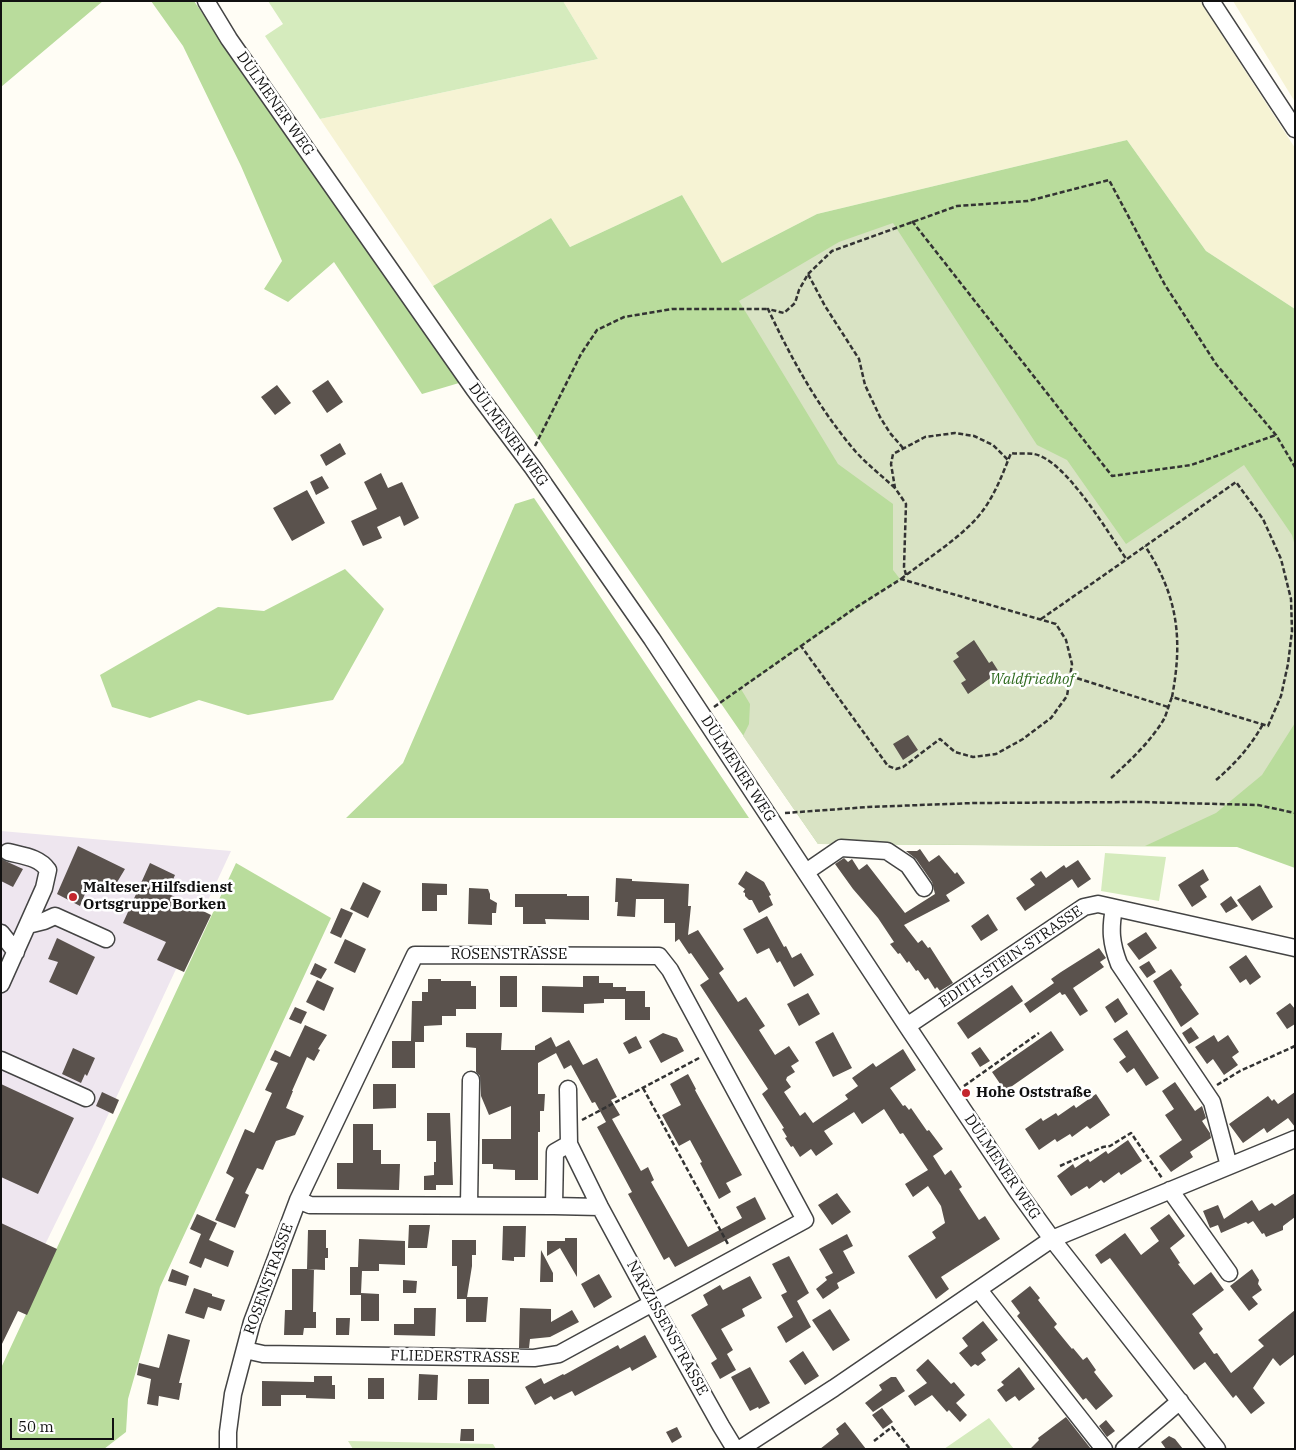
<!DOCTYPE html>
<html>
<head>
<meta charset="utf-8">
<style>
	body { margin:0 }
	#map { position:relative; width:1296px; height:1450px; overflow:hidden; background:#fffdf5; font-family:"IBM Plex Serif",serif }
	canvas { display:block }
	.frame { position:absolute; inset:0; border:2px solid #111; pointer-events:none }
	.scale { position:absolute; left:10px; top:1418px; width:104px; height:22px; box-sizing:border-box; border:2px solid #111; border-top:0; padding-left:6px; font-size:15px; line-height:18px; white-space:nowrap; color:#111; -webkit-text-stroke:4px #fff; paint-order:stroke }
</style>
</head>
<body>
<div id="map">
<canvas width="1296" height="1450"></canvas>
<div class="frame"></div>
<div class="scale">50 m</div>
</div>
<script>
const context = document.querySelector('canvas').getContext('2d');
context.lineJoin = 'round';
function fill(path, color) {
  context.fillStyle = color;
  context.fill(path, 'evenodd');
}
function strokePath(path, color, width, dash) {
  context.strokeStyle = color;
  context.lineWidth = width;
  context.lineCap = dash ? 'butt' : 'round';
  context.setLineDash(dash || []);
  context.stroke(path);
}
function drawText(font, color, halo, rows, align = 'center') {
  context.font = font + ' "IBM Plex Serif",serif';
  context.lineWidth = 5;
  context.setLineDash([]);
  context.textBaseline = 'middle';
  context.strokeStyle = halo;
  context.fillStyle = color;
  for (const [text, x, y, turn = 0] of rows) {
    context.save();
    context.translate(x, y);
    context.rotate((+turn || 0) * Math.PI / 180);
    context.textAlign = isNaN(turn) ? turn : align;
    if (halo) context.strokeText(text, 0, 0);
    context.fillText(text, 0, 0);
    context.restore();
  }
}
fill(new Path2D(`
	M1 831 231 851 95 1143 1 1334Z`), '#eee6ef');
fill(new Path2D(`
	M563 1H1200L1295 148V309L1206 251 1127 140 817 214 722 263 682 195 570 247 551 218 433 286 320 119 598 59Z
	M1233 1H1295V102Z`), '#f6f3d4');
fill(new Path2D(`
	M268 1H563L598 59 320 119 265 36 283 24Z
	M1105 853 1166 857 1159 901 1101 891Z
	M989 1418 1014 1449H944Z
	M348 1441 493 1444 496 1449H353Z`), '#d5ebbd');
fill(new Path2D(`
	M1 1H103L1 87Z
	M151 1H194L459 383 422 394 334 262 288 302 264 289 282 261 241 166 183 46Z
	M1127 140 1206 251 1295 309V868L1237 847 818 844 433 286 551 218 570 247 682 195 722 263 817 214Z
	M534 498 749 818H346L403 763 515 504Z
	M345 569 384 609 333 700 248 715 199 700 150 718 112 707 100 675 218 607 264 611Z
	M236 863 331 918 160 1287 128 1399 126 1432 104 1449H1V1368Z`), '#b9dc9c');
fill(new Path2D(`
	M893 223 1037 445 1067 460 1126 544 1244 465 1292 535 1295 546V723L1262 775 1216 813 1145 846 818 844 743 736 749 724 750 704 741 689 900 579 893 570V504L838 464 739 301 839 242Z`), '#d9e3c4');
fill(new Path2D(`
	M328 380 343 402 327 413 312 391Z
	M277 385 291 403 275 415 261 397Z
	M340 443 346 454 326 466 320 455Z
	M381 473 388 488 402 482 419 518 404 526 400 516 377 527 382 538 363 546 351 521 377 509 364 482Z
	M322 476 329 488 316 495 310 482Z
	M307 490 325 523 292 541 273 508Z
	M974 640 989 663 992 661 999 672 968 694 961 683 966 680 953 661 959 657 956 653Z
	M908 735 918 750 903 760 893 744Z
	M78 846 125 869 116 884 105 879 98 894 87 889 80 906 57 894Z
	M920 849 929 862 939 855 955 874 957 872 965 883 946 895 950 901 904 925 918 943 922 940 928 948 930 947 953 983 940 991 937 987 935 989 928 978 925 980 918 970 916 971 909 961 907 963 900 953 898 954 890 944 894 942 878 918 853 889 835 864 844 858 848 862 852 859 859 870 867 864 905 913 935 894 932 882 916 859 906 851H917Z
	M1 859 23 869 13 887 1 881Z
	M1078 860 1091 879 1078 888 1072 879 1025 911 1016 898 1035 885 1030 879 1041 871 1046 878 1064 865 1066 868Z
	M150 863 175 875 167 893 211 915 184 972 157 960 166 942 123 923Z
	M1203 869 1209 880 1200 886 1207 897 1192 907 1178 885Z
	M746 871 764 882 771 895 769 896 773 905 759 913 752 900H749L745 896V893L743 892 745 889 738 884Z
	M616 878 632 879V881L689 884 688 906H691L688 935 698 930 724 969 719 973 738 1002 746 997 765 1026 759 1030 775 1055 789 1046 799 1061 791 1066 795 1072 787 1077 786 1080 791 1087 784 1092 800 1116 805 1112 813 1123 848 1099 845 1095 858 1086 852 1078 873 1063 876 1067 903 1049 916 1070 890 1088 903 1106 905 1105 909 1110 911 1108 927 1131 929 1130 938 1142 943 1149 933 1156 945 1175 951 1170 962 1187 959 1189 979 1220 985 1216 1000 1239 941 1277 949 1289 936 1299 908 1256 936 1238 932 1232 945 1223 941 1206 928 1186 913 1197 905 1184 928 1170 903 1133 900 1134 884 1109 862 1124 854 1112 824 1131 833 1144 816 1156 811 1149 800 1157 793 1146 791 1147 785 1138 787 1137 782 1129 784 1128 762 1094 768 1089 700 985 709 979 691 953 689 954 679 939 675 942V923H664V899H636L635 917 617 916 618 902H615Z
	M363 882 381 891 368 918 350 909Z
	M422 883 447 884V895H437V911H422Z
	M1260 885 1273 907 1252 921 1237 900Z
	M469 888 488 889 490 894V899L497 903 496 913H492V925L468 924Z
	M515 894H567V896H589V920L545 919 546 924H523V907H515Z
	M1231 896 1238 906 1226 913 1220 904Z
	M341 908 353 913 341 938 330 933Z
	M988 914 998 930 981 941 971 926Z
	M767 916 784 947 786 946 792 958 801 953 814 975 794 987 780 961 777 963 769 948 757 954 743 929Z
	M1146 932 1157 948 1139 960 1127 944Z
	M57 938 95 957 77 995 49 982 58 962 48 959Z
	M345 939 366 949 355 973 334 963Z
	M1099 948 1106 958 1100 962 1104 967 1073 988 1088 1011 1080 1016 1065 994 1062 995 1060 992 1030 1013 1024 1004 1054 983 1051 979 1061 972Z
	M1246 955 1261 977 1250 985 1246 979 1240 983 1229 967Z
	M1149 961 1156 972 1147 978 1139 967Z
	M315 963 327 969 321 979 310 974Z
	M1171 969 1182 985 1180 987 1199 1014 1181 1027 1153 981Z
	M500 976H517V1007H500Z
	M583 976H599V983H613V987H626V991H645V1007H650V1020H625V999H604V1003L584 1004V1013L542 1012V986L583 987Z
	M428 979H441V981H471V986H476V1009H456V1016H442V1025L424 1026V1042H415V1068H392V1041H411L412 1001H422V992H428Z
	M317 980 334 988 324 1011 306 1002Z
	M1012 985 1023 1001 968 1039 957 1023Z
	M808 993 820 1014 799 1026 787 1004Z
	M1118 998 1128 1014 1115 1023 1105 1007Z
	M1290 1003 1295 1009V1024L1287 1029 1276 1013Z
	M295 1007 307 1012 301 1024 289 1019Z
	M305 1025 327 1035 318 1049 320 1050 314 1061 307 1057 292 1091H293L286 1108 304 1116 295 1135 276 1141 263 1170 257 1168 245 1193 249 1195 235 1228 215 1220 234 1178 226 1173 245 1129 254 1133 272 1093 265 1090 278 1063 270 1060 275 1050 290 1057Z
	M1191 1027 1199 1038 1189 1044 1182 1033Z
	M1127 1030 1159 1078 1146 1086 1134 1068 1127 1073 1119 1062 1126 1057 1113 1039Z
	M1051 1031 1064 1050 1005 1091 992 1072Z
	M833 1032 852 1068 833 1077 815 1042Z
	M466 1033H502L501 1050H535V1046L551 1037 556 1047 569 1040 583 1065 597 1058 617 1097 611 1100 620 1115 612 1119 641 1171 648 1167 654 1180 651 1182 688 1247 742 1218 736 1207 755 1197 766 1219 675 1267 669 1257 664 1260 628 1194 632 1192 597 1127 606 1122 595 1102 592 1103 571 1065 564 1069 556 1053 538 1063V1094H545L544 1111H540V1132H538V1180H515V1170L493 1169V1164H482V1139H511V1106L489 1115 481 1096 480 1076 476 1072V1048L466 1047Z
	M663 1033 677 1038 684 1051 661 1063 649 1041Z
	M1214 1035 1218 1042 1228 1035 1239 1052 1232 1057 1238 1065 1224 1075 1213 1059 1207 1064 1195 1047Z
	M636 1036 642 1048 629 1054 623 1043Z
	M980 1047 990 1061 980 1067 971 1053Z
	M73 1048 95 1058 87 1076 85 1074 81 1083 62 1074Z
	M688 1074 696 1089 695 1090 742 1175 726 1183 731 1192 719 1199 700 1163 702 1162 690 1140 679 1146 662 1115 681 1105 670 1084Z
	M1175 1082 1195 1111 1202 1106 1206 1118 1202 1121 1210 1133 1211 1138 1190 1152 1193 1157 1171 1172 1159 1156 1182 1140 1165 1115 1174 1109 1162 1091Z
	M1 1084 74 1118 38 1194 1 1177Z
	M373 1084H396V1108L373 1109Z
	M102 1092 119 1100 113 1114 96 1106Z
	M1295 1092V1127L1288 1118 1267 1133 1264 1128 1243 1143 1229 1124 1268 1096 1272 1101 1274 1099 1278 1104Z
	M1096 1094 1110 1115 1090 1129 1087 1126 1072 1137 1070 1134 1057 1142 1055 1139 1039 1150 1025 1129 1041 1118 1043 1121 1056 1113 1058 1116 1074 1105 1076 1108Z
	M427 1113H450L453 1185H436V1190H424V1176L434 1175V1162H436V1141H427Z
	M353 1124H373V1150H381V1164H400L399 1190 337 1189V1163H353Z
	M1128 1140 1142 1161 1121 1175 1119 1172 1104 1183 1101 1180 1089 1189 1087 1186 1071 1196 1057 1176 1073 1164 1075 1168 1088 1159 1090 1162 1106 1151 1108 1154Z
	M837 1193 851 1212 832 1225 818 1205Z
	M1295 1193V1217L1283 1226V1230L1266 1237 1264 1233 1262 1234 1253 1221 1248 1224 1246 1222 1221 1233 1218 1225 1210 1228 1203 1211 1218 1205 1224 1219 1252 1200 1259 1211 1272 1203 1275 1206Z
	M197 1214 217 1223 209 1240 234 1251 228 1267 205 1258 201 1268 189 1263 201 1234 190 1229Z
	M1169 1214 1185 1236 1170 1248 1180 1263 1178 1264 1194 1285 1211 1272 1224 1290 1192 1314 1203 1329 1199 1333 1214 1354 1217 1353 1231 1373 1264 1346 1258 1340 1295 1310V1354L1280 1366 1273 1358 1253 1388 1265 1403 1251 1414 1236 1395 1233 1398 1205 1362 1194 1370 1110 1258 1101 1264 1095 1255 1125 1233 1141 1255 1159 1241 1150 1228Z
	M1 1223 57 1249 27 1315 18 1311 1 1346Z
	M409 1225H430L427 1248H408Z
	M503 1226H526L525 1257H514V1261L502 1260Z
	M308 1230H326V1248H328V1258H325V1270L307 1269Z
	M847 1234 853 1246 843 1251 855 1273 837 1283 839 1288 823 1299 816 1289 827 1280 825 1277 833 1273 819 1249Z
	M565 1238H577V1277L560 1248 547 1256V1241H565Z
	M359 1239 405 1241V1265L379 1264V1271H362L361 1293 379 1294V1321H361V1295H350V1267H358Z
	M452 1240H476V1255H472V1266L467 1297H488L486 1322H466V1299H457V1266H452Z
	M541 1250 553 1273V1282H540Z
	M789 1256 809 1293 797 1301 811 1327 786 1343 777 1327 793 1317 781 1295 787 1292 772 1264Z
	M172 1269 189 1276 186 1286 168 1281Z
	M292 1269H314L313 1312H316V1328H304L303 1335H284L285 1310H292Z
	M1252 1269 1259 1280 1258 1284 1262 1290 1252 1297 1258 1304 1249 1311 1230 1286Z
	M599 1274 612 1297 594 1308 581 1284Z
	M750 1276 762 1298 742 1309 745 1316 721 1329 733 1350 727 1354 736 1370 720 1379 711 1363 717 1359 691 1315 708 1305 703 1295 720 1285 723 1290Z
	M403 1280 417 1281 416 1293H403Z
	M1030 1286 1040 1298 1038 1300 1057 1324 1054 1327 1072 1349 1073 1348 1083 1360 1087 1357 1096 1370 1094 1372 1113 1396 1096 1410 1086 1398 1083 1400 1017 1316 1020 1313 1011 1301Z
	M194 1288 212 1294V1296L225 1300 221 1311 208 1307 204 1319 185 1313Z
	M414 1308H436L435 1336 394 1335V1324H414Z
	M520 1308 551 1309V1322L572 1310 579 1322 550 1337 530 1339 529 1348H519Z
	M830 1309 850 1340 833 1351 812 1320Z
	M336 1318H350L349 1335H336Z
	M983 1321 998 1340 981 1353 986 1360 978 1366 975 1364 971 1367 959 1353 968 1346 962 1338Z
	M168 1334 190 1340 179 1383H182L179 1400 159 1396 158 1406 147 1404 151 1379 137 1375 139 1363 159 1368Z
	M645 1335 657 1357 632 1371 630 1367 575 1396 572 1391 554 1400 551 1396 535 1405 525 1387 541 1378 544 1384 563 1374 564 1375 618 1345 620 1349Z
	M803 1351 819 1376 805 1385 789 1361Z
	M928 1359 951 1384 954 1382 965 1395 956 1403 967 1415 960 1422 949 1410 947 1412 932 1395 915 1406 908 1396 927 1383 916 1370Z
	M750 1367 770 1403 759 1409 758 1407 750 1411 731 1377Z
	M1019 1367 1035 1389 1019 1401 1015 1396 1006 1402 997 1390 1004 1385 1001 1382Z
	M419 1374 438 1375 437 1400H418Z
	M314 1376H332V1385H335V1399L306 1398V1395H281V1406H262V1381L314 1382Z
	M891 1377H896L905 1391 873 1412 865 1403 882 1390 879 1385Z
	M368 1378H384V1399H368Z
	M468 1379H489V1404H468Z
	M882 1408 893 1422 883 1429 872 1415Z
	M1066 1417 1091 1449H1030L1039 1440 1038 1438Z
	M1106 1420 1115 1431 1107 1437 1099 1426Z
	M845 1422 866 1449H820L839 1434 836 1429Z
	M677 1427 682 1437 672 1443 666 1432Z
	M461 1429H474V1441H460Z
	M1169 1436 1175 1439 1183 1449H1166L1161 1442Z`), '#5a524d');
const minor = new Path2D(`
	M206 1 229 39 474 389 533 468 652 639 907 1026 1018 1192 1052 1239 1217 1449
	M1211 1 1295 129
	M806 872 841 848 887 851 908 865 924 888
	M1114 908C1110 930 1111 943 1119 964L1212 1102 1229 1166
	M28 925 44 921 55 916 106 939
	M1 933 16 952
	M1 984 44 888 48 870C39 857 23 856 8 852
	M907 1026 1084 907 1098 904 1295 948
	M1 1060 86 1098
	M568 1089 569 1144 600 1207 652 1303 721 1426 735 1449
	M569 1144 555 1152 554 1206 600 1207
	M1170 1190 1229 1273
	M298 1200 310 1205 554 1206
	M469 1205 471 1080
	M979 1290 1104 1449
	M228 1449V1432L233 1394 252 1322 298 1200 415 955 659 956 670 970 805 1220 559 1354 534 1358 263 1354 245 1350
	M740 1449 834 1388 1052 1239 1295 1139
	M1124 1449 1180 1401`);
strokePath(minor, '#444', 19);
strokePath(new Path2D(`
	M912 221 1112 476 1191 465 1276 435
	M808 274 832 251 957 206 1028 201 1109 180 1165 285 1216 364 1276 435 1295 467
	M535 446 581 354 597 330 624 317 672 309H768
	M895 488C882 476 868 465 856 452 819 409 792 360 768 309L784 313 795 303 799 290 808 274 825 306 859 359 865 385 880 417 890 433 903 448
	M906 575 904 567 906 504 895 488 891 464 893 454 925 437 955 433 974 436 993 445 1008 460
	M901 579C925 560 967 534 984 509 996 492 1003 473 1011 453 1018 454 1027 453 1034 454 1066 460 1108 533 1127 560
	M1041 619C1106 574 1171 528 1236 482L1263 519 1281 559 1291 599 1292 631 1288 664 1281 696 1268 726 1172 697C1183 639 1178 596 1145 546
	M1070 676 1168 707
	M714 707 801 646 888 766 896 769 903 767 940 739 955 752 973 757 996 754 1023 739 1051 718 1067 696 1072 664 1066 640 1056 624 901 579 855 608 801 646
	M1111 778C1130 761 1151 741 1164 719 1167 713 1169 704 1172 697
	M1216 780C1235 764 1251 746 1263 724
	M785 813 868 807 974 803 1140 802 1258 805 1295 813
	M1217 1085 1240 1071 1295 1046
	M964 1086 1039 1033
	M643 1088 729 1246
	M582 1120 701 1057
	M1060 1166 1103 1147 1110 1146 1131 1133 1162 1178
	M874 1441 892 1427 910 1449`), '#333', 2.5, [5, 2.5]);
strokePath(minor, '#fff', 16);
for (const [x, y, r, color] of [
	[73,897,5,"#c4262e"],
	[966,1093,5,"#c4262e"]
]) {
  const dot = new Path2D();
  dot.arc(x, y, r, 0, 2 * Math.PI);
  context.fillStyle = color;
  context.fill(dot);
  strokePath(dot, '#fff', 2);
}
drawText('15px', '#111', '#fff', [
	["DÜLMENER WEG",275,104,55],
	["DÜLMENER WEG",508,435,54],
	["DÜLMENER WEG",738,769,57],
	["ROSENSTRASSE",509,955],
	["EDITH-STEIN-STRASSE",1011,957,-34],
	["DÜLMENER WEG",1002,1167,56],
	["ROSENSTRASSE",269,1279,-70],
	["NARZISSENSTRASSE",667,1328,61],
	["FLIEDERSTRASSE",455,1357,1]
]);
drawText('italic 15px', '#2f6b1f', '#fff', [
	["Waldfriedhof",1032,680]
]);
drawText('bold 15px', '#111', '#fff', [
	["Malteser Hilfsdienst",83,888],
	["Ortsgruppe Borken",83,905],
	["Hohe Oststraße",976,1093]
], 'left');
</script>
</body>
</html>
